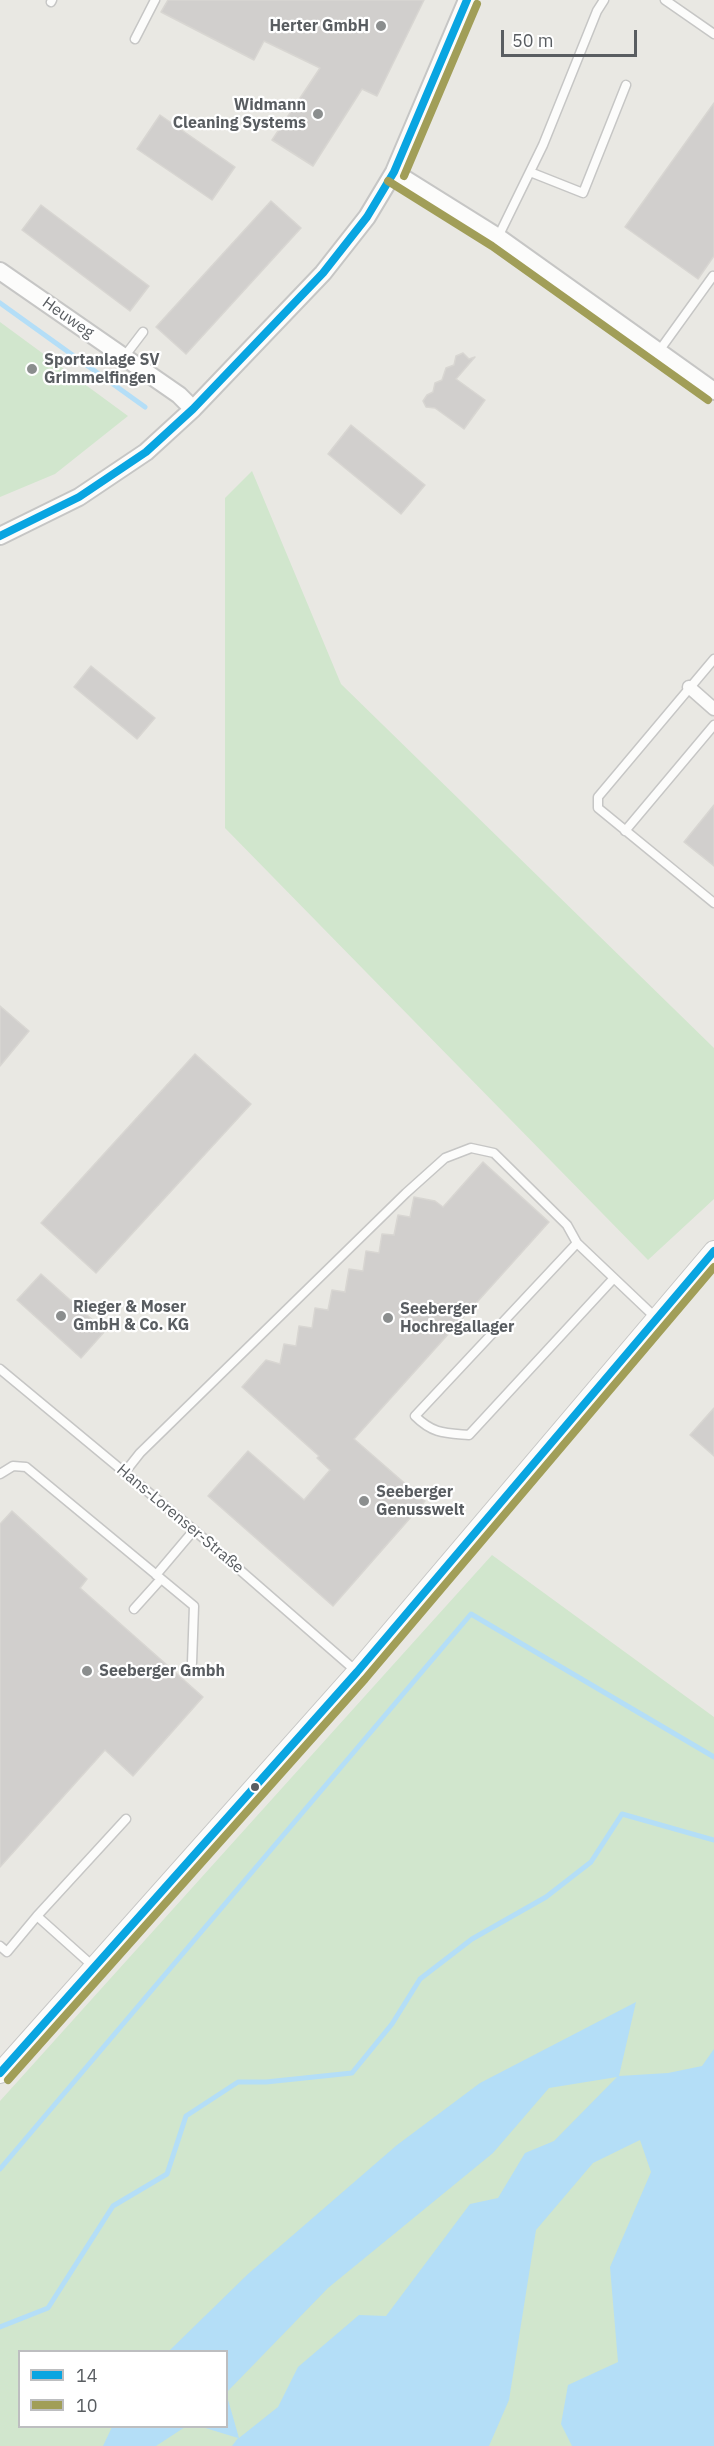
<!DOCTYPE html>
<html>
<head>
<meta charset="utf-8">
<style>
	body { margin:0 }
	#map { position:relative; width:714px; height:2446px; overflow:hidden; background:#e9e8e3; font-family:"IBM Plex Sans",sans-serif }
	canvas { display:block }
	.legend { position:absolute; left:18px; top:2350px; width:210px; height:78px; box-sizing:border-box; background:#fff; border:2px solid #bdbec0; margin:0; padding:8px 10px; list-style:none; font-size:18px; color:#595d61 }
	.legend li { display:flex; align-items:center; gap:12px; height:30px }
	.legend b { width:30px; border:2px solid #bdbec0 }
	.scale { position:absolute; left:501px; top:30px; width:136px; height:27px; box-sizing:border-box; border:3px solid #595d61; border-top:0; padding-left:8px; font-size:18px; line-height:21px; white-space:nowrap; color:#595d61; -webkit-text-stroke:4px #fff; paint-order:stroke }
</style>
</head>
<body>
<div id="map">
<canvas width="714" height="2446"></canvas>
<ul class="legend">
<li><b style="height:8px;background:#09a5e1"></b>14</li>
<li><b style="height:8px;background:#a19e58"></b>10</li>
</ul>
<div class="scale">50 m</div>
</div>
<script>
const context = document.querySelector('canvas').getContext('2d');
context.lineJoin = 'round';
function fill(path, color) {
  context.fillStyle = color;
  context.fill(path, 'evenodd');
}
function strokePath(path, color, width, dash) {
  context.strokeStyle = color;
  context.lineWidth = width;
  context.lineCap = dash ? 'butt' : 'round';
  context.setLineDash(dash || []);
  context.stroke(path);
}
function drawText(font, color, halo, rows, align = 'center') {
  context.font = font + ' "IBM Plex Sans",sans-serif';
  context.lineWidth = 4.5;
  context.setLineDash([]);
  context.textBaseline = 'middle';
  context.strokeStyle = halo;
  context.fillStyle = color;
  for (const [text, x, y, turn = 0] of rows) {
    context.save();
    context.translate(x, y);
    context.rotate((+turn || 0) * Math.PI / 180);
    context.textAlign = isNaN(turn) ? turn : align;
    if (halo) context.strokeText(text, 0, 0);
    context.fillText(text, 0, 0);
    context.restore();
  }
}
fill(new Path2D(`
	M0 322 128 416 55 474 0 497Z
	M252 471 341 684 714 1048V1199L648 1260 225 828V498Z
	M492 1555 714 1717V2446H0V2101ZM20 2352H226V2426H20Z`), '#d1e6cd');
fill(new Path2D(`
	M636 2002 619 2076 668 2073 702 2066 714 2049V2446H572L561 2424 568 2385 618 2362 610 2267 651 2172 640 2140 593 2163 536 2230 509 2400 489 2446H232L238 2438 202 2427 226 2426 227 2396 239 2438 278 2407 298 2367 359 2315 386 2316 470 2204 498 2198 525 2153 554 2141 617 2077 549 2088 493 2153 328 2288 227 2392 226 2352 169 2351 248 2274 397 2145 480 2083Z
	M112 2427V2426L185 2427 156 2446H103Z`), '#b4def7');
strokePath(new Path2D(`
	M0 303 145 407
	M0 2169 471 1614 714 1757
	M0 2327 48 2308 113 2206 167 2174 186 2116 238 2082H266L352 2073 392 2024 420 1979 472 1939 546 1897 591 1862 622 1814 714 1840`), '#b4def7', 5);
const building = new Path2D(`
	M168 0H424L377 96 362 89 313 166 272 140 320 68 264 41 254 60 161 12Z
	M714 103V256L698 279 625 227Z
	M160 115 235 167 212 200 137 149Z
	M271 201 301 228 186 354 156 327Z
	M41 205 149 286 130 311 22 230Z
	M463 353 469 359 475 357 456 379 485 400 464 429 435 408 426 407 423 401 427 395 433 392 435 383 442 380 446 368 454 365 456 356Z
	M351 425 425 485 401 514 328 454Z
	M91 666 155 718 137 739 74 687Z
	M714 805V866L684 842Z
	M0 1006 29 1031 0 1066Z
	M195 1054 251 1104 96 1273 41 1223Z
	M483 1162 549 1222 354 1439 425 1501 333 1606 208 1496 248 1451 304 1500 330 1470 317 1458 319 1456 242 1387 266 1360 280 1364 284 1344 296 1346 299 1326 312 1328 315 1308 328 1310 332 1290 345 1292 349 1269 363 1271 366 1251 379 1253 382 1234 394 1235 398 1215 410 1217 414 1197 435 1201 443 1207Z
	M41 1274 105 1331 81 1358 17 1300Z
	M714 1408V1456L690 1435Z
	M12 1511 87 1579 80 1588 203 1697 133 1776 105 1750 0 1867V1524Z`);
fill(building, '#d1cfcd');
strokePath(building, '#d8d6d2', 1.5);
const service = new Path2D(`
	M665 0 714 34
	M51 2 52 0
	M135 39 155 0
	M530 172 583 193 626 85
	M498 237 543 145 597 11 604 0
	M659 351 713 276
	M124 357 143 332
	M714 659 598 797V808L714 903
	M625 831 714 725
	M577 1243 415 1416C433 1434 445 1433 469 1435L614 1278
	M0 1369 194 1530 356 1671
	M125 1472 140 1453 406 1193 445 1158 471 1148 494 1153 567 1225 577 1243 656 1318
	M0 1474 13 1466 26 1467 194 1606 192 1663
	M156 1575 194 1530
	M134 1609 161 1579
	M0 1946 7 1952 37 1916
	M94 1967 37 1916 126 1819`);
const pedestrian = new Path2D(`
	M689 687 714 709`);
const minor = new Path2D(`
	M394 172 498 237 714 391
	M0 271 179 395 193 409
	M0 536 79 497 146 452 193 409 323 273 367 217 394 172 467 0`);
const tertiary = new Path2D(`
	M0 2073 357 1672 714 1251`);
strokePath(service, '#c6c6c5', 11);
strokePath(pedestrian, '#c6c6c5', 15);
strokePath(minor, '#c6c6c5', 20);
strokePath(tertiary, '#c6c6c5', 22);
strokePath(service, '#fcfcfb', 8);
strokePath(pedestrian, '#fcfcfb', 12);
strokePath(minor, '#fcfcfb', 16);
strokePath(tertiary, '#fcfcfb', 20);
strokePath(new Path2D(`
	M0 536 79 497 146 452 193 409 323 273 367 217 394 172 467 0
	M0 2073 357 1672 714 1251`), '#09a5e1', 8);
strokePath(new Path2D(`
	M404 176 477 4
	M388 181 492 246 708 400
	M8 2080 365 1679 714 1267`), '#a19e58', 8);
for (const [x, y, r, color] of [
	[381,26,6,"#8b8e8e"],
	[318,114,6,"#8b8e8e"],
	[32,369,6,"#8b8e8e"],
	[61,1316,6,"#8b8e8e"],
	[388,1318,6,"#8b8e8e"],
	[364,1501,6,"#8b8e8e"],
	[87,1671,6,"#8b8e8e"],
	[255,1787,5,"#595d61"]
]) {
  const dot = new Path2D();
  dot.arc(x, y, r, 0, 2 * Math.PI);
  context.fillStyle = color;
  context.fill(dot);
  strokePath(dot, '#fff', 2);
}
drawText('bold 16px', '#595d61', '#fff', [
	["Herter GmbH",369,26,"right"],
	["Widmann",306,105,"right"],
	["Cleaning Systems",306,123,"right"],
	["Sportanlage SV",44,360],
	["Grimmelfingen",44,378],
	["Rieger & Moser",73,1307],
	["GmbH & Co. KG",73,1325],
	["Seeberger",400,1309],
	["Hochregallager",400,1327],
	["Seeberger",376,1492],
	["Genusswelt",376,1510],
	["Seeberger Gmbh",99,1671]
], 'left');
drawText('16px', '#595d61', '#fff', [
	["Heuweg",68,318,35],
	["Hans-Lorenser-Straße",180,1519,40]
]);
</script>
</body>
</html>
